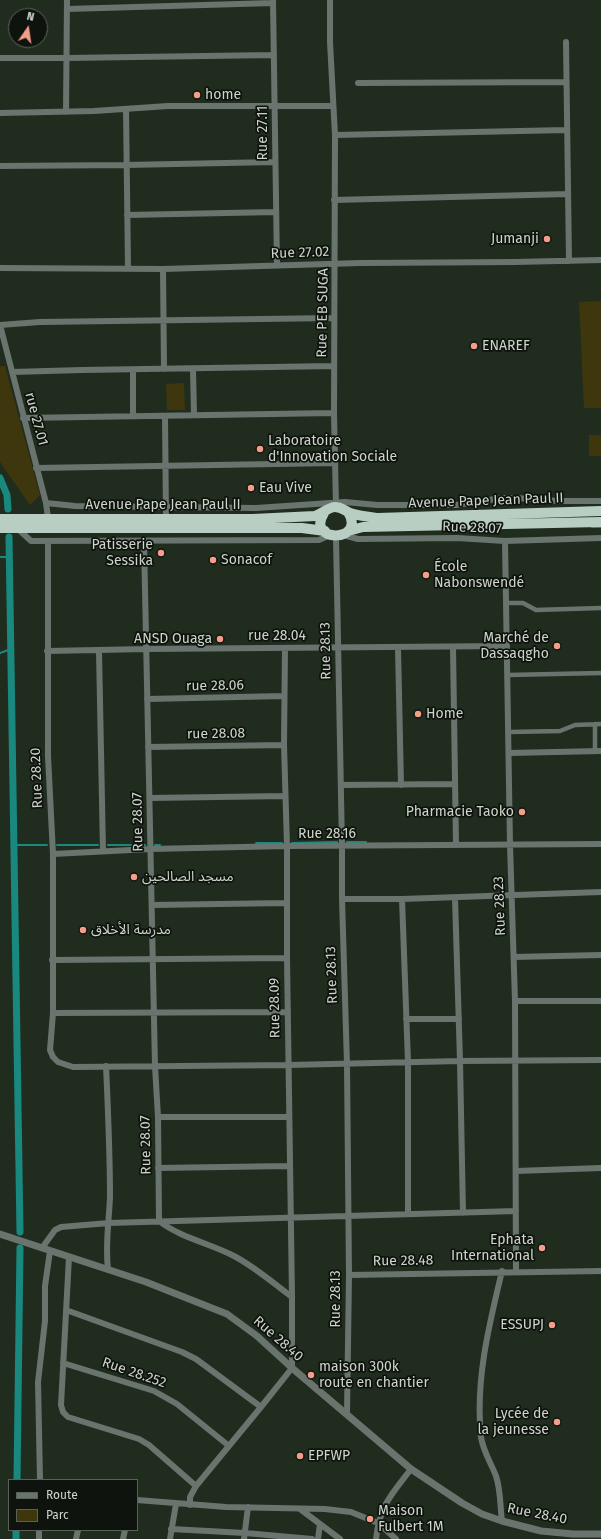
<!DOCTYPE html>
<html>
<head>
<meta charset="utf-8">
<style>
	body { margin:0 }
	#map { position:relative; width:601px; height:1539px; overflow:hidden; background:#202d1e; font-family:"Fira Sans",sans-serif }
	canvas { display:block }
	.legend { position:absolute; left:8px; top:1479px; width:130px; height:52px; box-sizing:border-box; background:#0e130d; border:1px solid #5a6159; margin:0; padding:5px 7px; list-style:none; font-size:12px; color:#cdd5cb }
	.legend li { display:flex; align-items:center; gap:8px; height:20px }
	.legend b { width:20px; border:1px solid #5a6159 }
	.north { position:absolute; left:8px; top:8px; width:40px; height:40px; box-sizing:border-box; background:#0e130d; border:1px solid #5a6159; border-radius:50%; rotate:13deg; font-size:11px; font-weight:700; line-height:16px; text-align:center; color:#cdd5cb }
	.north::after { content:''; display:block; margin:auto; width:14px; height:18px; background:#f49d8b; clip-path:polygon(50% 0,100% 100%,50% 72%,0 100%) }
</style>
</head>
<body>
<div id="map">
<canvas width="601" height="1539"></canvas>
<ul class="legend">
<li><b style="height:5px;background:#6a746f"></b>Route</li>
<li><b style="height:11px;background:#3e360d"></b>Parc</li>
</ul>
<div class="north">N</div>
</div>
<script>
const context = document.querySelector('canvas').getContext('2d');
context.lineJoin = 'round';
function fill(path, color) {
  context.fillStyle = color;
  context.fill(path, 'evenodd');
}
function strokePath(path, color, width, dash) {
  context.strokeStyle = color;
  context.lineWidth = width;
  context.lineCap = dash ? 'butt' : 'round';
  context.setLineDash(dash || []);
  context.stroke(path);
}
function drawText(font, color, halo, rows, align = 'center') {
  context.font = font + ' "Fira Sans","Noto Sans Arabic",sans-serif';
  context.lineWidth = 3.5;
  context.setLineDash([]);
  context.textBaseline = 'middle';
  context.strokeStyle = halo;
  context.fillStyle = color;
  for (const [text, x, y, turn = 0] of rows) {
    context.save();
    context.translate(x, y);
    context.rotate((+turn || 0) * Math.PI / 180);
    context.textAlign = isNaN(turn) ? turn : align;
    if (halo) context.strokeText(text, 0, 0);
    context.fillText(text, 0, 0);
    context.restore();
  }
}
fill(new Path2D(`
	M601 301V408H584L579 302Z
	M0 366H5L40 495 30 505 0 462Z
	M184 383 185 410H167L166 384Z
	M589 435H601V456H589Z`), '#3e360d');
strokePath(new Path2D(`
	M592 527H601
	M0 557H10
	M0 653 11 649
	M347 842H366
	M256 843H282
	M292 843 337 842
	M14 845H47
	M57 845H98
	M108 845H145
	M155 845H160`), '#19897f', 2);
strokePath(new Path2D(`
	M0 478 7 495 8 509
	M9 537 20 1232
	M17 1480 20 1248
	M16 1539V1530`), '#19897f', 7);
strokePath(new Path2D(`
	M507 603H523L536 610 601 608
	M508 675 601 673
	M595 724V751
	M509 732 560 731 575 725 601 724`), '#6a746f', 4.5);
strokePath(new Path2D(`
	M273 0 277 265
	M330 0V42L335 135 334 413 336 506
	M67 9 273 3
	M566 42 569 261
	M0 58H66L274 55
	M358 83 566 82
	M126 109 128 268
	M66 112 67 0
	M0 113 94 111 168 106H333
	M335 135 566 130
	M0 166 126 165 275 162
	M334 200 568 194
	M127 215 276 212
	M0 268 163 269 360 263 515 262 601 260
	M163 269 164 369
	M193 369 194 415
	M12 372 82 370 334 366
	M133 416V370
	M165 416 166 519
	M23 418 334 413
	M36 468 335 463
	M46 503 75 506 256 508 345 502 377 505H456L502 498H517L558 501H601
	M48 518 46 503 0 325 40 322 334 318
	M17 528 31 541 319 540 330 535
	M343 535 358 539 457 538 505 541 601 538
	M336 537 342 846V899L347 1064 349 1275 347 1413
	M48 541V756L53 854V1013L50 1050 53 1057 58 1062 73 1067 289 1065 460 1061 601 1060
	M505 541 510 845 515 1001 516 1271
	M144 542 155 1066 158 1117 159 1221C181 1238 209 1243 234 1256 255 1267 273 1283 292 1297
	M453 647 456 845
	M398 648 401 785
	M47 651 147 649 507 646
	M99 651 103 851
	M147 699 284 696
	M148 747 284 745
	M509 753 601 751
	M341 785 455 784
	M150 798 285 796
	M53 854 150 849 287 846 601 844
	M455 898 460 1061 463 1213
	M342 899H402L601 892
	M402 899 408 1062V1214
	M152 905 286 903
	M514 957 601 955
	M52 960 287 958
	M515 1001H601
	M53 1013 288 1012
	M406 1019H459
	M106 1066C108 1109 110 1153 110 1197 109 1221 105 1245 108 1269
	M158 1117H289
	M158 1168 289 1166
	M516 1171 601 1168
	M42 1248 55 1230 61 1227 109 1223 516 1211
	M69 1257 61 1405 63 1412 68 1417 139 1439 149 1445 196 1486
	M349 1275 601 1271
	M66 1310 182 1352 196 1359 261 1407
	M63 1363 154 1391 177 1404 229 1446
	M40 1480 38 1382 45 1321V1286L50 1251
	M137 1500 226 1507 325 1509 351 1512 378 1523 396 1539
	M190 1505V1497L196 1486 261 1407 292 1368V1297L287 958V846L284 745 285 648
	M300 1509 340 1539
	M502 1521C500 1507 501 1491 496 1476 491 1463 483 1451 481 1437 475 1381 489 1325 502 1271
	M171 1529 245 1533 312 1539
	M39 1539V1530
	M76 1539 78 1530
	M123 1539 125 1530
	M170 1539 176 1504
	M244 1539 248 1507
	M318 1539 320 1524
	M376 1539C380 1505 391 1495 411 1469`), '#6a746f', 6);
strokePath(new Path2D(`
	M0 1234 146 1282 227 1314 257 1336 292 1368 411 1469 462 1503 482 1514 502 1521 541 1531 573 1534H601`), '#6a746f', 7);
strokePath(new Path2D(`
	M324 513C305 543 367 543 348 512
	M0 519H253L315 516C321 514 329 507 335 507 342 507 345 511 350 513 359 516 369 517 378 518L601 511
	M0 528H302L325 531
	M348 531 363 527 601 522`), '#b8cec3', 10);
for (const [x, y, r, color] of [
	[197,95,4,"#f49d8b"],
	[547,239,4,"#f49d8b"],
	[474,346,4,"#f49d8b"],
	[260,449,4,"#f49d8b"],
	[251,488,4,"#f49d8b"],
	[161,553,4,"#f49d8b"],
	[213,560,4,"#f49d8b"],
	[426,575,4,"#f49d8b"],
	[220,639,4,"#f49d8b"],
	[557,646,4,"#f49d8b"],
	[418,714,4,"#f49d8b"],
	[522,812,4,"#f49d8b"],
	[134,877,4,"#f49d8b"],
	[83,930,4,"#f49d8b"],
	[542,1248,4,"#f49d8b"],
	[552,1325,4,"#f49d8b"],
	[311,1375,4,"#f49d8b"],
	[557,1422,4,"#f49d8b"],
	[300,1456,4,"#f49d8b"],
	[370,1519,4,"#f49d8b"]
]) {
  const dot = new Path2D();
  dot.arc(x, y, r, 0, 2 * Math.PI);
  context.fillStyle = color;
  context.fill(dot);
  strokePath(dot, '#0e130d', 1.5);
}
drawText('14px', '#cdd5cb', '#0e130d', [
	["home",205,95],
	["Jumanji",539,239,"right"],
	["ENAREF",482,346],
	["Laboratoire",268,441],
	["d'Innovation Sociale",268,457],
	["Eau Vive",259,488],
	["Patisserie",153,545,"right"],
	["Sessika",153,561,"right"],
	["Sonacof",221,560],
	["École",434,567],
	["Nabonswendé",434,583],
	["Marché de",549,638,"right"],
	["Dassaqgho",549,654,"right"],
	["ANSD Ouaga",212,639,"right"],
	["Home",426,714],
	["Pharmacie Taoko",514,812,"right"],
	["مسجد الصالحين",142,877],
	["مدرسة الأخلاق",91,930],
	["Ephata",534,1240,"right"],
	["International",534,1256,"right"],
	["ESSUPJ",544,1325,"right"],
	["maison 300k",319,1367],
	["route en chantier",319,1383],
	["Lycée de",549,1414,"right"],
	["la jeunesse",549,1430,"right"],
	["EPFWP",308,1456],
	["Maison",378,1511],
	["Fulbert 1M",378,1527]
], 'left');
drawText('14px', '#cdd5cb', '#0e130d', [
	["Rue 27.11",263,133,-90],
	["Rue 27.02",300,253,-2],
	["Rue PEB SUGA",323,313,-89],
	["rue 27.01",36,419,75],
	["Avenue Pape Jean Paul II",486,501,-2],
	["Avenue Pape Jean Paul II",163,505],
	["Rue 28.07",472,528,2],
	["rue 28.04",277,636],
	["Rue 28.13",326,651,-91],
	["rue 28.06",215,686,-1],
	["rue 28.08",216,734,-1],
	["Rue 28.20",37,778,-92],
	["Rue 28.07",138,822,-91],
	["Rue 28.16",327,834],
	["Rue 28.23",500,906,-92],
	["Rue 28.13",332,975,-92],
	["Rue 28.09",275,1008,-91],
	["Rue 28.07",146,1145,-91],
	["Rue 28.48",403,1261,-1],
	["Rue 28.13",336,1299,-90],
	["Rue 28.40",278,1339,41],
	["Rue 28.252",134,1373,19],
	["Rue 28.40",537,1514,11]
]);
</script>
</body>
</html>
